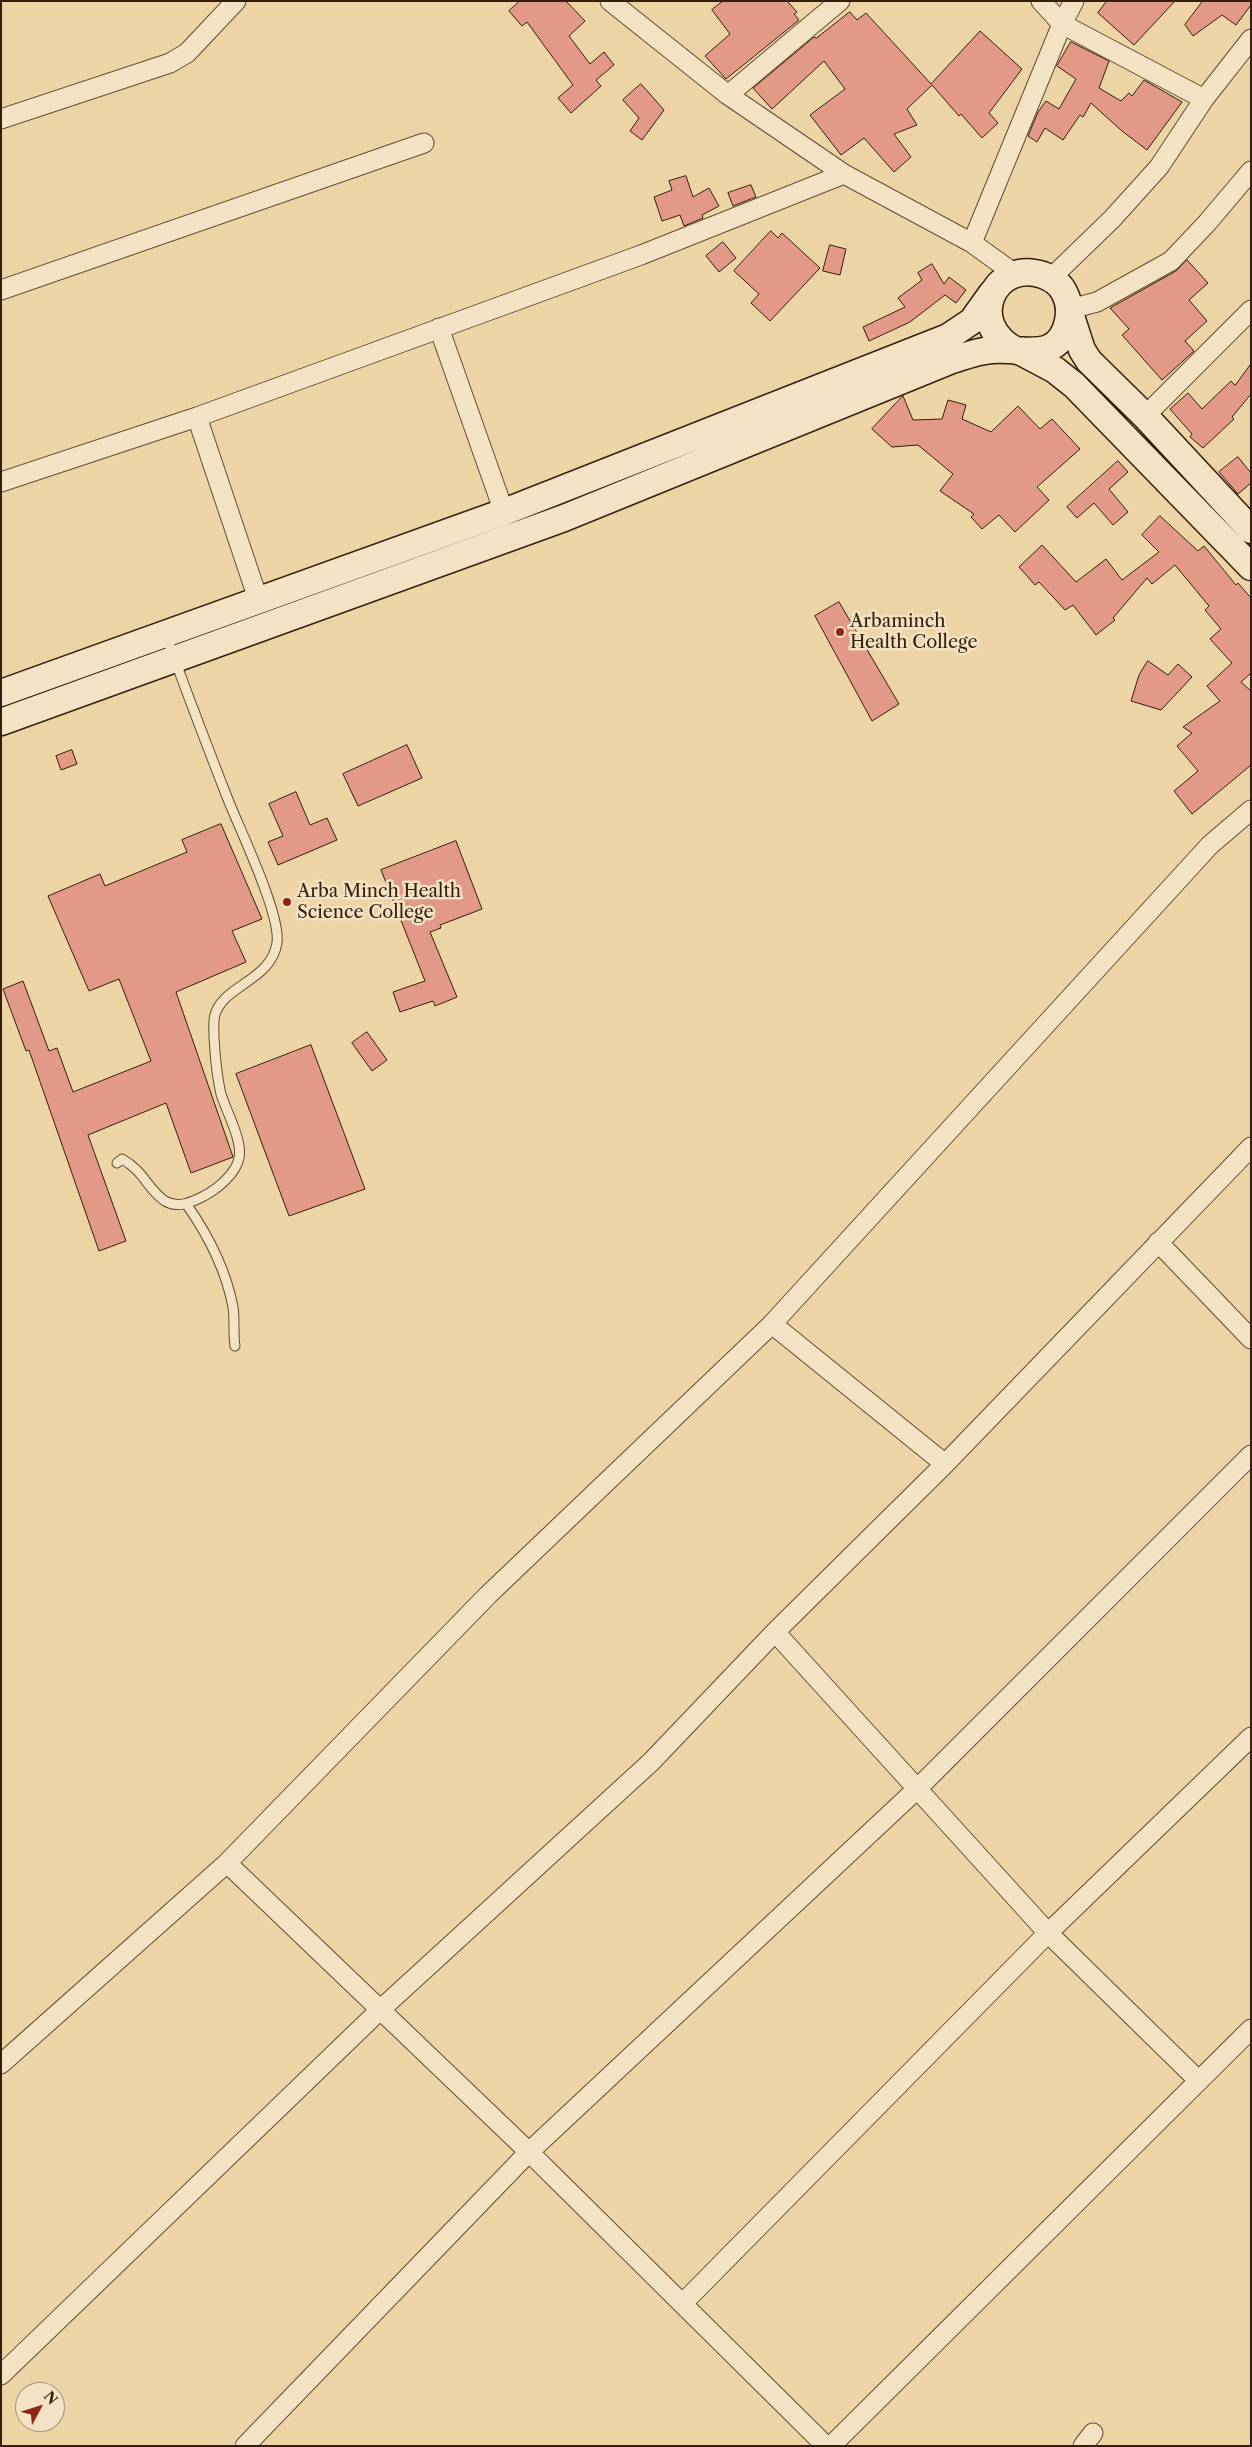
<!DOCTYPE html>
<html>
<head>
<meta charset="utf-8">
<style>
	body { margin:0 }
	#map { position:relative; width:1252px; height:2447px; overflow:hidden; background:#edd4a5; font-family:"Libre Caslon Text",serif }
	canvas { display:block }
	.frame { position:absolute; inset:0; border:2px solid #351e0b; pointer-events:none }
	.north { position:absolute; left:15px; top:2382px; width:50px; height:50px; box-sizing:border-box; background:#f3e3c4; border:1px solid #a7947a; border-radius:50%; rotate:50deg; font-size:14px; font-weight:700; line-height:20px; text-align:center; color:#351e0b }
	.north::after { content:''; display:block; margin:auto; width:18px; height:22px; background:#8f2418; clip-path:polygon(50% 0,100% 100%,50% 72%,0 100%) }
</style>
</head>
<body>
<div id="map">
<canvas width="1252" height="2447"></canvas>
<div class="frame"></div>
<div class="north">N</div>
</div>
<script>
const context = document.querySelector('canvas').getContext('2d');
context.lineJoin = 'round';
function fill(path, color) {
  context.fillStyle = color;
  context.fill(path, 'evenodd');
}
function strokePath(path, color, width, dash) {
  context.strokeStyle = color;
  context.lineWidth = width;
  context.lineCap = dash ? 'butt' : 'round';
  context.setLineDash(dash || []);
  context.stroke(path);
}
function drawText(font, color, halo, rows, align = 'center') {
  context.font = font + ' "Libre Caslon Text",serif';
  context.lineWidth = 5;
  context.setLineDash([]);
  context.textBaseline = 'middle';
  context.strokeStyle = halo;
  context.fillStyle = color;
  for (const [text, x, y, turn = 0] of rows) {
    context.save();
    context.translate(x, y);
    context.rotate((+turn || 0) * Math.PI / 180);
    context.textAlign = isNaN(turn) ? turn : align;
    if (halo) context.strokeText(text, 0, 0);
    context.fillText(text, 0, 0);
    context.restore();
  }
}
const building = new Path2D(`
	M520 1H566L585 21 569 36 590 64 604 52 614 65 596 80 601 86 571 113 558 98 573 85 527 22 522 26 509 11Z
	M723 1H787L797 12 794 14 799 20 726 79 705 56 730 34 712 10Z
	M1107 1H1175L1134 45 1098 13Z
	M1203 1H1251V5L1236 25 1222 15 1193 36 1185 25Z
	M850 12 857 20 866 13 931 84 980 31 1022 69 989 113 998 123 982 138 961 114 959 116 932 85 907 109 917 125 894 134 911 157 894 172 864 138 841 155 810 115 845 89 824 61 772 109 753 88 814 37 816 38Z
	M1071 42 1109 61 1099 88 1121 101 1129 93 1132 96 1144 80 1182 102 1147 150 1122 131 1091 103 1083 117 1080 115 1063 140 1045 128 1037 142 1028 136 1038 112 1046 101 1059 109 1076 79 1057 66Z
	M641 84 664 110 642 140 630 131 639 118 623 100Z
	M686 176 693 197 709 188 719 206 702 215 703 218 684 226 680 215 662 221 654 197 672 190 669 181Z
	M751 185 756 197 733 206 728 193Z
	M771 231 778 238 782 233 820 268 770 321 751 303 759 294 734 271Z
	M723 242 736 258 719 272 706 256Z
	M830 245 846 249 840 275 823 271Z
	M1187 260 1208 283 1189 300 1207 321 1185 341 1194 351 1162 380 1122 335 1129 329 1110 308 1176 271Z
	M932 264 944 284 949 277 966 290 956 303 945 295 910 322 869 341 863 327 905 307 898 298 922 280 918 273Z
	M1251 364V394L1232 417 1234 419 1203 448 1190 437 1192 434 1170 409 1188 393 1202 409 1231 381 1235 385Z
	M903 396 913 420 942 419 948 400 966 405 962 419 991 432 1018 406 1040 429 1052 419 1080 449 1037 487 1049 500 1015 532 999 515 982 529 971 517 974 514 940 491 953 474 918 445 892 447 872 429Z
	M1238 457 1251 473V483L1238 494 1219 472Z
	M1118 461 1128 472 1109 489 1128 512 1113 525 1094 503 1077 518 1067 507Z
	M1160 516 1198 551 1204 546 1236 585 1238 583 1251 598V673L1241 682 1251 691V765L1192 814 1174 791 1198 771 1177 746 1192 733 1183 727 1220 701 1207 686 1232 663 1210 639 1221 629 1205 610 1209 606 1175 565 1152 584 1147 578 1113 618 1115 620 1096 635 1073 605 1065 610 1039 582 1035 585 1019 567 1042 545 1076 582 1106 559 1122 580 1159 552 1142 535Z
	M839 602 899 704 872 721 815 616Z
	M1148 661 1168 675 1178 664 1192 677 1161 710 1131 701 1139 675Z
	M407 745 422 778 358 806 343 774Z
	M72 750 77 764 61 770 56 756Z
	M296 792 310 825 327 818 337 840 278 865 268 842 283 836 269 804Z
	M221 824 262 919 232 931 246 962 176 992 233 1157 191 1173 166 1103 88 1135 126 1241 99 1251 29 1050 26 1051 3 989 23 981 49 1051 57 1048 73 1092 151 1061 119 979 89 991 48 896 100 874 105 886 187 852 182 840Z
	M456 841 482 909 440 925 441 928 430 932 457 997 435 1006 433 1001 400 1012 393 992 425 981 381 870Z
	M367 1032 387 1060 372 1071 352 1043Z
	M311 1045 365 1189 289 1216 236 1074Z`);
fill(building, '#e39987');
strokePath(building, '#351e0b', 1);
const service = new Path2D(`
	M117 1163 122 1159C144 1171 148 1190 165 1201 178 1209 192 1202 204 1196 217 1189 236 1174 239 1158 243 1141 226 1111 221 1094 217 1077 215 1055 214 1037 214 1031 213 1021 215 1015 222 986 271 981 277 943 281 914 239 828 227 797 206 743 185 689 166 635
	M187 1205C208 1235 226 1270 233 1307 235 1320 233 1334 235 1346`);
const minor = new Path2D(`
	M610 1 728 95 844 174 972 243 1015 274
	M1041 1 1062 24 1204 99
	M728 95 840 1
	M1 119 170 63 187 53 236 1
	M972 243 1062 24 1074 1
	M1051 278 1112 219 1159 167 1204 99 1251 39
	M1 290 424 143
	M1070 309 1097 302 1171 261 1207 223 1251 171
	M439 328 504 512
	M1145 416 1251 310
	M197 417 259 602
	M1 482 197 417 641 255 844 174
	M1158 1242 1251 1339
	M772 1324 945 1464
	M775 1632 1048 1933 1199 2081
	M227 1863 529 2152 826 2446
	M1 2064 227 1863 488 1595 772 1324 1210 845 1251 810
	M683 2303 1048 1933 1251 1737
	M1 2375 380 2010 651 1762 775 1632 945 1464 1251 1147
	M245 2446 529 2152 917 1789 1251 1455
	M831 2446 1251 2029
	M1083 2446 1093 2433`);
const secondary = new Path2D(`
	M1070 313 1082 350 1089 361 1145 416 1251 530
	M1021 352 1055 370 1074 385 1251 567
	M1 693 504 512 948 337 972 321 992 293
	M1 722 564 518 952 360C965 356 978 351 992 350 1022 347 1059 364 1068 321 1070 311 1069 301 1064 292 1060 284 1051 278 1043 275 993 258 964 325 1017 351`);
strokePath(service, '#634c32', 11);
strokePath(minor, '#634c32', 21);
strokePath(secondary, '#351e0b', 29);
strokePath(service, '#f3e3c4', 9);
strokePath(minor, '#f3e3c4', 19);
strokePath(secondary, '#f3e3c4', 26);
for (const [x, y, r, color] of [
	[840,632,5,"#8f2418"],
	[287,902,5,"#8f2418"]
]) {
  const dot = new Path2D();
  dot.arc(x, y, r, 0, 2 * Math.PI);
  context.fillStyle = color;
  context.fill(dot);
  strokePath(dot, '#f3e3c4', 2);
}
drawText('18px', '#351e0b', '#f3e3c4', [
	["Arbaminch",850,622],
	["Health College",850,643],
	["Arba Minch Health",297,892],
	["Science College",297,913]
], 'left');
</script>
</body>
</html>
